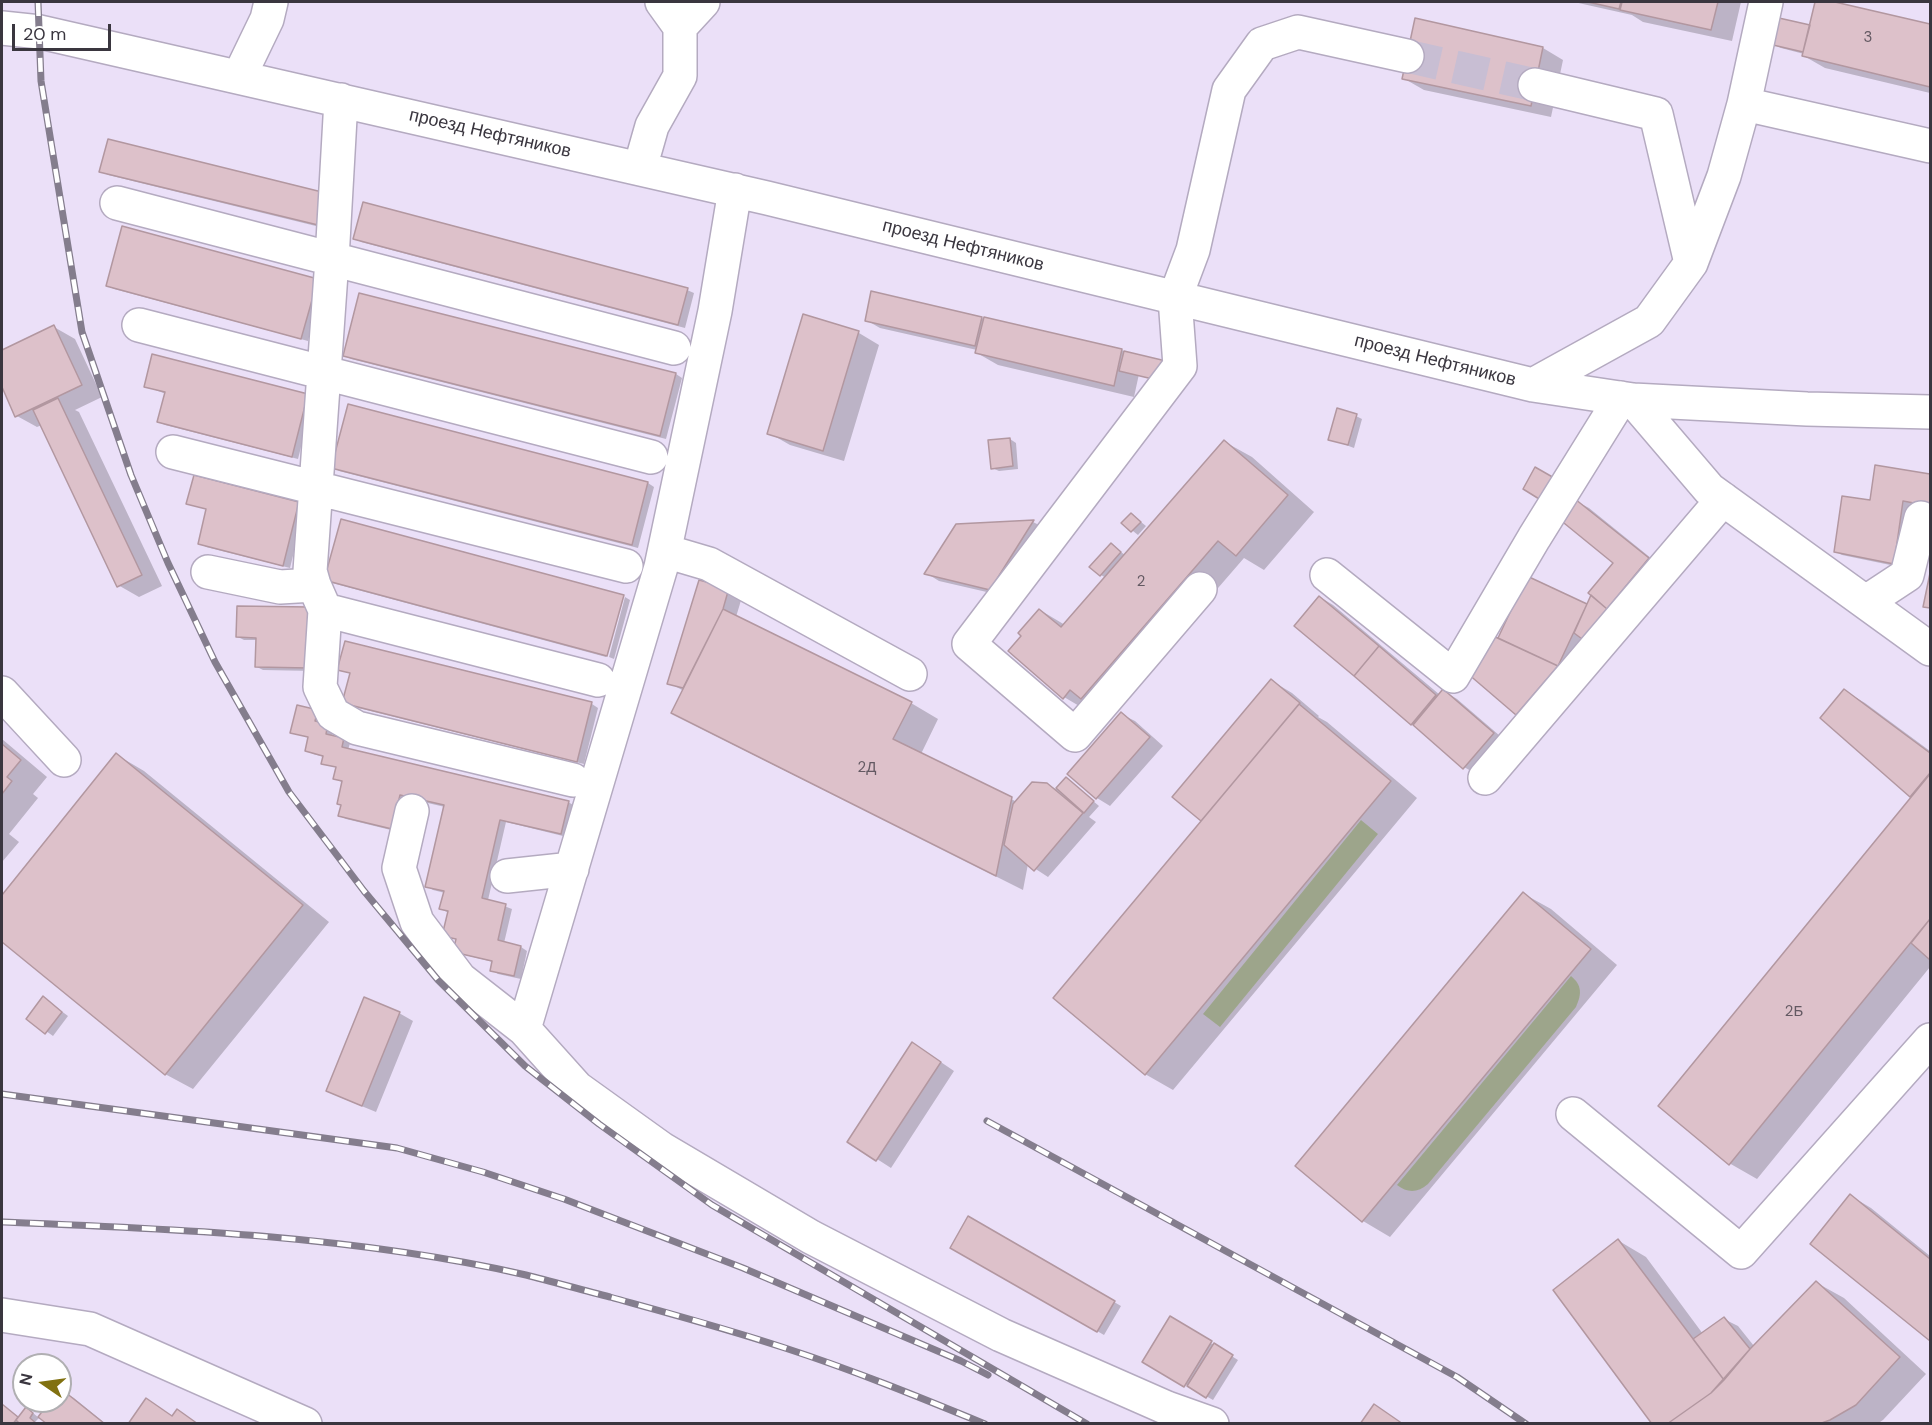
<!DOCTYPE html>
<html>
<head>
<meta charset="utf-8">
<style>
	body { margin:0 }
	#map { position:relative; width:1932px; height:1425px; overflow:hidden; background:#ebe0f8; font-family:"DM Sans",sans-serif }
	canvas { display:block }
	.frame { position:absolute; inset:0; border:3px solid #3a363f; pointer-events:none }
	.north { position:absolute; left:12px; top:1353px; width:60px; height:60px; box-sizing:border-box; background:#fff; border:2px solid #b0afb2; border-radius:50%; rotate:283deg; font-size:16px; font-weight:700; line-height:24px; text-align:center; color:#3a363f }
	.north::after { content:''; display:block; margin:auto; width:21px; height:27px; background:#817110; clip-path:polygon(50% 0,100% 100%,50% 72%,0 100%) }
	.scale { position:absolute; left:12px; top:24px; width:99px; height:27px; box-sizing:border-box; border:3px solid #3a363f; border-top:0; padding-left:8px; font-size:18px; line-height:21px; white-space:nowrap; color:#3a363f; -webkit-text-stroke:4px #fff; paint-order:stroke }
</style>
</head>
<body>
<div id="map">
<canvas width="1932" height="1425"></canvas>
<div class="frame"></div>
<div class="north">N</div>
<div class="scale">20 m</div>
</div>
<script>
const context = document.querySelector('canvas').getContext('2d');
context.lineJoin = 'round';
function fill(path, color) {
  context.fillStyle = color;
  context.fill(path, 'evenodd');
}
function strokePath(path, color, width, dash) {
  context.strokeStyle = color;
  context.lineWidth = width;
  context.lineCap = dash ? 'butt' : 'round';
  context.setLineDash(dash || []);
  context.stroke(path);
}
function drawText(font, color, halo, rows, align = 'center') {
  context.font = font + ' "DM Sans",sans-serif';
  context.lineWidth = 6;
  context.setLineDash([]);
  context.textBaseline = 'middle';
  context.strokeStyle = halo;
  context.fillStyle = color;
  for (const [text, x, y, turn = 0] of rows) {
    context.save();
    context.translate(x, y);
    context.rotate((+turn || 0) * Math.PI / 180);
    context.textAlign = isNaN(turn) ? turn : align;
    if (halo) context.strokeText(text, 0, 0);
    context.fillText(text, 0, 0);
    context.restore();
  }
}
fill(new Path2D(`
	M1361 820 1378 834 1220 1027 1203 1014Z
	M1571 976C1582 985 1582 994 1576 1007L1428 1184C1418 1193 1407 1193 1397 1185Z`), '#c5cfae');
fill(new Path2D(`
	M1574 2H1741L1732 41 1643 22 1632 15Z
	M1817 2H1828L1930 25V93L1825 68 1804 56V54L1781 48 1775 45 1811 27Z
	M1543 48 1563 60 1551 117 1424 90 1403 78Z
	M101 171 325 194 324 228 108 175Z
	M354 238 687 290 694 293 685 328 361 242Z
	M323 284 308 341 114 289 108 286Z
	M804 316 859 333 879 345 844 461 790 445 769 433Z
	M981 318 1122 350 1126 353 1139 374 1134 397 998 365 977 353V350L880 328 866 320Z
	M54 327 75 339 102 397 75 410 79 412 162 586 139 597 118 585 42 425 37 427 17 416 2 383V352Z
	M345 356 676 374 682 378 666 439 351 359Z
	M145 386 313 399 298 459 165 425 159 422 166 394Z
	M1356 416 1362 419 1354 448 1330 439Z
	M1010 439 1016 443 1018 469 999 471 992 468Z
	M1225 442 1252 457 1314 512 1264 570 1244 558 1109 714 1091 713 1064 697 1023 636 1040 610 1065 625 1106 578 1101 575 1111 545 1125 555Z
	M333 467 648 483 654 487 638 548 339 471Z
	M1877 467 1930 476V508L1909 504 1900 567 1842 555 1836 552 1871 502Z
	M195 477 305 507 290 568 206 547 200 543 208 510 188 503Z
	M1576 501 1589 508 1662 567 1531 722 1517 714 1469 672 1499 640 1528 578 1587 606 1615 563Z
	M1131 514 1146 526 1138 535 1123 523Z
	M1033 522 1047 529 1004 596 939 581 926 573 957 525Z
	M326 579 622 596 606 657 332 583Z
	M700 582 742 597 736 617 911 703 938 719 921 754 1017 802 1047 784 1056 789 1067 779 1099 806 1089 817 1096 822 1048 877 1028 864 1023 890 700 728 673 713 684 691 669 683Z
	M625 597 630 600 614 659 609 657Z
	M1320 597 1333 605 1440 695 1444 691 1457 699 1507 742 1478 775 1464 767 1296 626Z
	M238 607 315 671 263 670 257 667V640H244L238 637Z
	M346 643 592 704 598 708 584 764 350 706 351 674 339 669Z
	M1272 681 1292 693 1319 716 1318 717 1327 722 1417 798 1173 1090 1145 1074 1204 821 1202 819Z
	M1845 691 1865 703 1930 751V967L1757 1179 1729 1163 1913 797 1822 718Z
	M317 711 334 729 332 737 350 743 348 750 568 802 575 806 567 837 506 822 488 900 512 909 504 943 521 947 527 951 521 979 498 974 492 970 493 962 461 954 457 940 444 935 449 913 441 909 445 893 433 890 427 886 445 807 406 798 399 832 346 819 340 816 342 805 343 783 335 778 338 768 323 763 324 757 313 754 306 750 309 738 292 732Z
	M1121 714 1135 721 1163 746 1110 806 1097 798Z
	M2 739 47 777 33 794 38 798 9 834 19 842 2 862Z
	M117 755 144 771 329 922 193 1089 165 1074 2 940V898Z
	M1524 894 1551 909 1617 965 1390 1237 1363 1221 1297 1166Z
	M49 1002 68 1016 53 1036 28 1018Z
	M399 1013 413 1021 376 1112 342 1098 328 1091Z
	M926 1052 954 1071 891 1168 849 1141Z
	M1851 1196 1871 1208 1930 1256V1339L1812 1243Z
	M968 1218 1121 1306 1104 1335 952 1247Z
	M1619 1241 1646 1257 1703 1334 1724 1319 1738 1326 1754 1346 1817 1283 1844 1298 1926 1374 1883 1420 1877 1424H1654Z
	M1170 1318 1238 1360 1213 1400 1145 1361Z
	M60 1390 74 1398 106 1424H49L52 1401H60Z
	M2 1404 19 1418 33 1413 39 1418 35 1422 37 1424H2Z`), '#0003');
const building = new Path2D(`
	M1588 2H1621L1619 9Z
	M1622 2H1718L1711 30 1620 10Z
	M1815 2H1835L1930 24V87L1802 56Z
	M1415 18 1543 47 1531 106 1402 79Z
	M1779 18 1810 25 1803 52 1773 45Z
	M108 139 326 193 318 225 99 172Z
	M363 202 688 288 678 325 353 239Z
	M122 226 318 279 301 339 106 286Z
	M871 291 982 317 975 346 865 321Z
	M359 293 676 373 660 436 343 356Z
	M803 314 859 331 823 451 767 434Z
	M984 317 1122 349 1114 386 975 353Z
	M54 325 82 385 15 417 2 387V350Z
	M1124 351 1166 361 1161 381 1119 371Z
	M152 354 308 394 292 457 157 422 165 392 144 387Z
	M58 398 142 575 117 587 33 410Z
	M348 404 648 482 632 545 331 468Z
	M1337 408 1357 414 1348 445 1328 440Z
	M1010 438 1013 466 991 469 988 440Z
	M1224 440 1288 495 1236 556 1218 541 1081 699 1070 690 1063 699 1008 651 1021 636 1018 633 1039 609 1061 627Z
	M1875 465 1930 474V506L1903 501 1894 564 1834 552 1842 496 1870 500Z
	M1535 467 1556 479 1544 502 1523 489Z
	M194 475 299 502 283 566 198 544 206 509 186 504Z
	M1575 499 1649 558 1607 609 1588 593 1613 563 1559 519Z
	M1131 513 1141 522 1131 532 1121 523Z
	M341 519 624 595 607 656 324 580Z
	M1034 520 990 590 924 574 956 524Z
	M1111 543 1121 552 1100 576 1089 567Z
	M1930 573V608L1923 607Z
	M1527 576 1587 604 1558 666 1498 638Z
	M699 580 729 588 723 609 683 688 667 684Z
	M1591 595 1607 609 1582 639 1574 633Z
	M1319 596 1379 646 1354 676 1294 626Z
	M237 606 310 607 309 668 255 667 256 638 236 637Z
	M723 609 912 702 893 739 1012 797 996 876 671 713Z
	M1491 635 1558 666 1516 715 1467 673Z
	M345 641 592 702 577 762 342 703 350 673 337 670Z
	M1379 646 1436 695 1411 725 1354 676Z
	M1271 679 1300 703 1201 821 1172 797Z
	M1443 689 1494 733 1463 769 1413 725Z
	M1844 689 1930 753V773L1910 797 1820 718Z
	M1299 704 1391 781 1145 1075 1053 998Z
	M297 705 318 710 315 721 328 724 326 734 344 738 342 747 569 801 561 834 500 820 482 898 506 904 498 940 521 946 514 976 490 971 492 961 453 952 456 939 442 936 448 911 439 909 444 891 425 887 444 805 400 795 392 829 338 816 341 805 337 804 342 781 333 779 336 767 321 764 323 756 305 751 308 737 290 733Z
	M1121 712 1150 737 1096 799 1067 774Z
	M2 744 21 760 7 777 12 781 2 794Z
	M116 753 303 905 165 1075 2 942V895Z
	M1930 774V919L1729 1165 1658 1106Z
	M1066 777 1094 801 1084 813 1056 788Z
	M1032 782 1047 783 1083 813 1034 871 1004 845 1013 804Z
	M1523 892 1591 949 1362 1222 1295 1166Z
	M1930 919V960L1911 943Z
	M43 996 62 1012 45 1034 26 1019Z
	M364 997 400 1012 362 1106 326 1091Z
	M912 1042 941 1062 876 1161 847 1142Z
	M1850 1194 1930 1259V1341L1810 1244Z
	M968 1216 1115 1301 1097 1332 950 1248Z
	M1618 1239 1724 1380 1711 1393 1667 1424H1652L1553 1290Z
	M1816 1281 1900 1357 1856 1405 1830 1420 1819 1424H1667L1711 1393 1750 1349Z
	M1170 1316 1212 1341 1184 1387 1142 1362Z
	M1724 1317 1750 1349 1724 1380 1693 1339Z
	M1214 1343 1233 1355 1206 1398 1187 1386Z
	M60 1388 105 1424H47L38 1417 50 1401H60Z
	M146 1398 172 1416 177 1409 198 1424H128Z
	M2 1404 18 1417 13 1424H2Z
	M1374 1404 1403 1424H1360Z
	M26 1407 33 1413 30 1418 37 1424H20L16 1420Z`);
fill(building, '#ddc1ca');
strokePath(building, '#b297a0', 1.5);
strokePath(new Path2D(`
	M1407 56 1535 85`), '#c8bed3', 33, [33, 16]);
const minor = new Path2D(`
	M662 2 680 27
	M2 28 40 32 767 198 1533 385 1633 400 1807 409 1930 412
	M239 77 267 19 271 2
	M1535 85 1656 114 1691 263
	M341 100 332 259 310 571 314 585 325 610 320 687 333 714 357 728 573 780
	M1744 104 1930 146
	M640 168 652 126 680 76V27L703 2
	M735 190 715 311 661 567 524 1029 577 1088 662 1149 811 1237 1001 1335 1167 1408 1212 1424
	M117 203 674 348
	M139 325 651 457
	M1533 385 1649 321 1691 263 1724 176 1744 104 1766 2
	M1633 400 1709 489 1930 649
	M173 452 626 566
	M665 551 709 564 910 674
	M208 572 280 587 314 585
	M1327 575 1453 676 1534 538 1621 398
	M1200 589 1075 735 969 644 1180 366 1175 298 1193 250 1229 90 1262 44 1298 32 1407 56
	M1866 602 1907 575 1921 518
	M325 610 598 680
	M2 693 64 760
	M1485 778 1723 499
	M412 811 399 868 417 922 460 979 524 1029
	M507 876 572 869
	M1573 1114 1741 1252 1930 1040
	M2 1315 90 1329 305 1424`);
strokePath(minor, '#b4aac0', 36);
strokePath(minor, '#fff', 33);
const rail = new Path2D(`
	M38 2 41 81 82 332 131 475 168 563 215 662 289 792 364 891 438 980 525 1066 599 1124 712 1205 1087 1424
	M2 1094 397 1148 483 1172 564 1199 743 1268 961 1361 988 1375
	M987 1121 1457 1377 1526 1424
	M2 1222C177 1229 355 1236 526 1275 554 1282 582 1290 610 1297 668 1313 728 1329 785 1348 853 1370 919 1397 985 1424`);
strokePath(rail, '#847d8d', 7);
strokePath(rail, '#fff', 4.5, [14]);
drawText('15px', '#635962', null, [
	["3",1868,38],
	["2",1141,582],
	["2Д",867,768],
	["2Б",1794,1012]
]);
drawText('18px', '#3a363f', '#fff', [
	["проезд Нефтяников",490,134,13],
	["проезд Нефтяников",963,246,14],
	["проезд Нефтяников",1435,361,14]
]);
</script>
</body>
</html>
